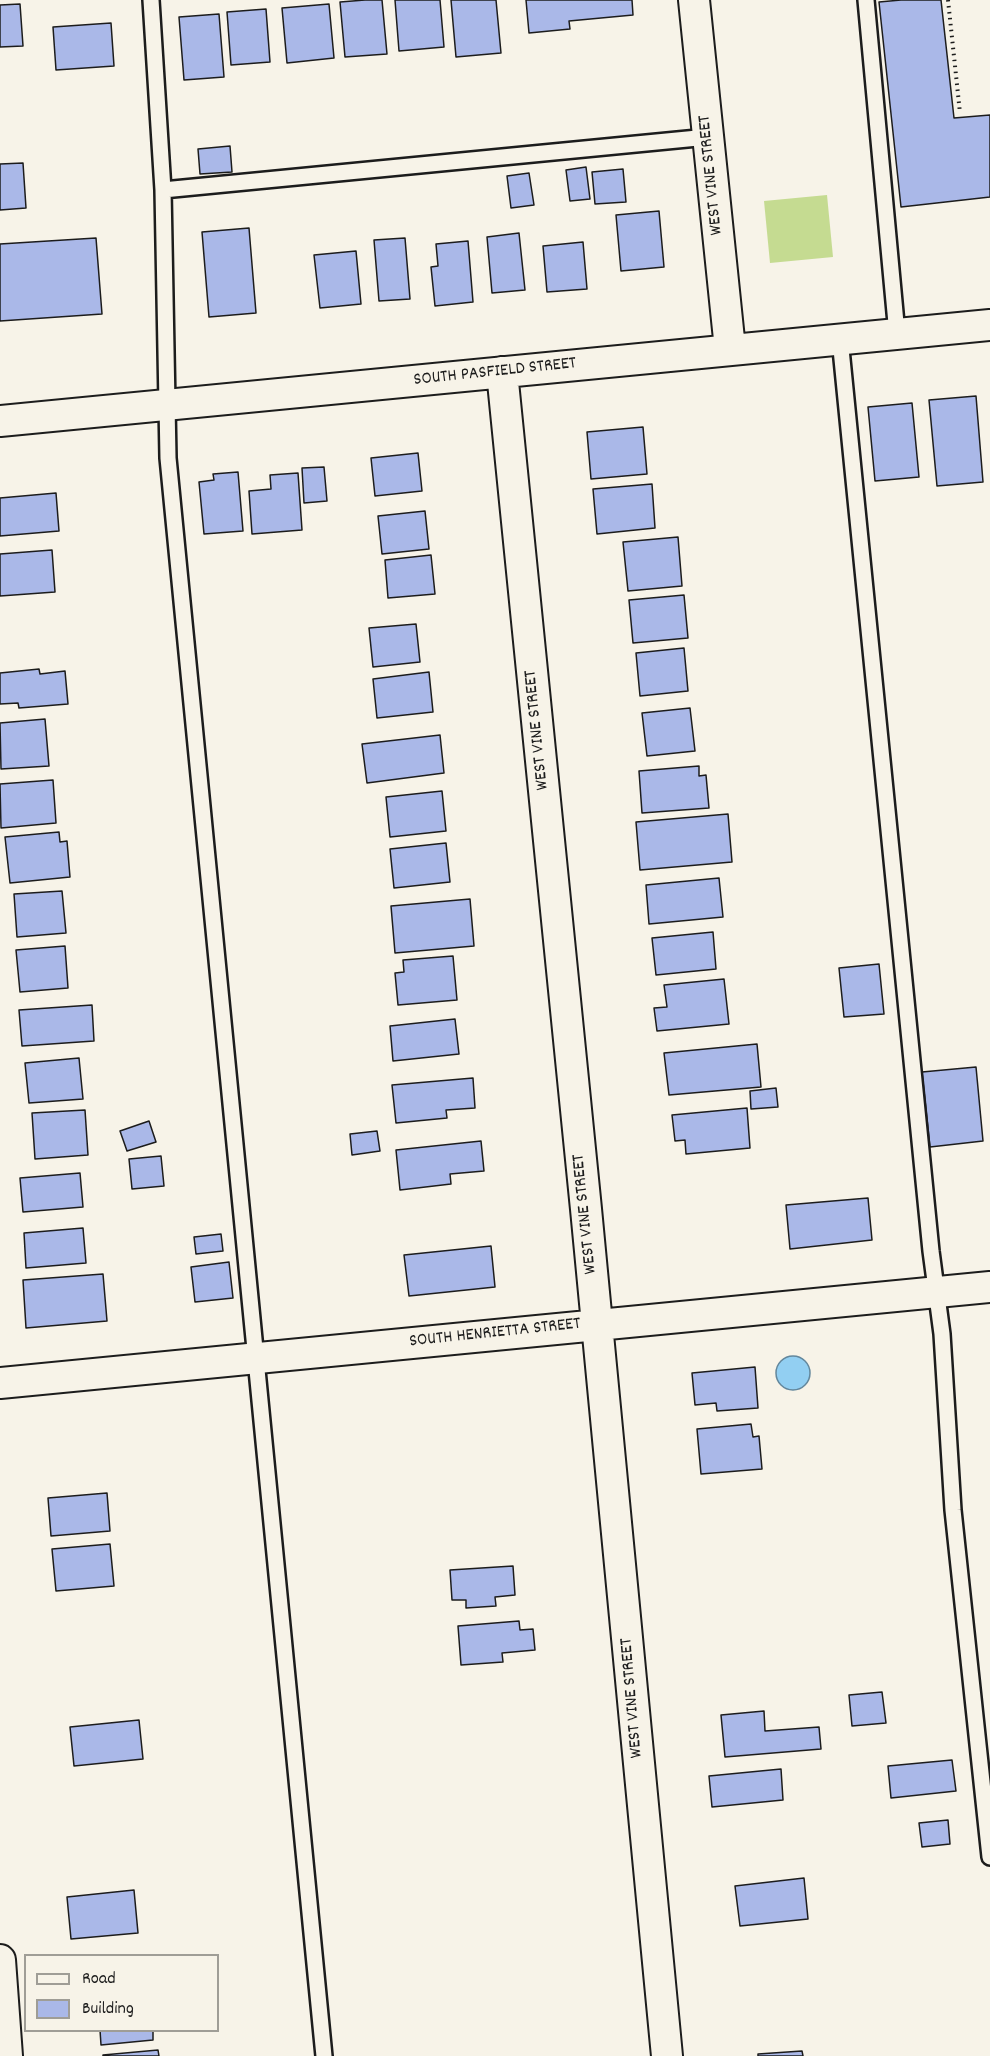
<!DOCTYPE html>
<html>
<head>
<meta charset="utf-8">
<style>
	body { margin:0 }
	#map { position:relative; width:990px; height:2056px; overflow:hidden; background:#f7f3e8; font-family:Dekko,sans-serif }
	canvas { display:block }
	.legend { position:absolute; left:24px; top:1954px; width:195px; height:78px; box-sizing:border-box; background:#f7f3e8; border:2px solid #9f9d96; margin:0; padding:8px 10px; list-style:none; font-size:18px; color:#1c1c1c }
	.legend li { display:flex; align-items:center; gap:12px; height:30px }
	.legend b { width:30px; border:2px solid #9f9d96 }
</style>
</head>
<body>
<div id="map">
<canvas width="990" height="2056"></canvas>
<ul class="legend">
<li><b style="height:8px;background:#f7f3e8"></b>Road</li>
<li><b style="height:16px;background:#aab8e8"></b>Building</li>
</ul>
</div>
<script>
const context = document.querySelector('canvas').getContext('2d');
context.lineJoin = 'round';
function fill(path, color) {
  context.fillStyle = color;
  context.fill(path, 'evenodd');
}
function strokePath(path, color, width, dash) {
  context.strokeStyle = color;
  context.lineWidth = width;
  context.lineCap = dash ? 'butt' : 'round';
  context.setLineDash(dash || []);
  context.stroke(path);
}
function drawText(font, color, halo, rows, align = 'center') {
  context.font = font + ' Dekko,sans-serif';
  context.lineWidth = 5;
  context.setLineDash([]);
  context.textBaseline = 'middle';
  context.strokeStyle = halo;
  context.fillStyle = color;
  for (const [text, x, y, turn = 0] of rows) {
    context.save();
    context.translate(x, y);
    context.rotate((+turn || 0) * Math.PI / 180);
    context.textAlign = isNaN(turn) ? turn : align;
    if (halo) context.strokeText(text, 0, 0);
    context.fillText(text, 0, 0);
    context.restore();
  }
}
fill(new Path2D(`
	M827 195 833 257 770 263 764 201Z`), '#c5db91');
const water = new Path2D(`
	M776 1373a17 17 0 1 1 34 0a17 17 0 1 1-34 0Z`);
fill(water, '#92cff2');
strokePath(water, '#63879c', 1.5);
const building = new Path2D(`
	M365 0H382L387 54 345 57 340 2Z
	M395 0H440L444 47 399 51Z
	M451 0H496L501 53 456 57Z
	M526 0H632L633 15 569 21 570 29 529 33Z
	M901 0H941L954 118 990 115V197L901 207 879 2Z
	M20 4 23 46 0 47V5Z
	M329 4 334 58 287 63 282 8Z
	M266 9 270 62 231 65 227 12Z
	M219 14 224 77 184 80 179 17Z
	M111 23 114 66 56 70 53 27Z
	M230 146 232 172 200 174 198 149Z
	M23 163 26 208 0 210V164Z
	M586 167 590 199 570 201 566 170Z
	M623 169 626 202 595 204 592 172Z
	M529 173 534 205 511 208 507 176Z
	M659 211 664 267 621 271 616 215Z
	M249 228 256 313 209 317 202 232Z
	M519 233 525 290 492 293 487 237Z
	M96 238 102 314 0 321V244Z
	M405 238 410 299 379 301 374 240Z
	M468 241 473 302 435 306 431 267 438 266 436 244Z
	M583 242 587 289 547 292 543 246Z
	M356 251 361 304 320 308 314 255Z
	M976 396 983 482 937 486 929 400Z
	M912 403 919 477 875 481 868 407Z
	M643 427 647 474 591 479 587 432Z
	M418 453 422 491 375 496 371 458Z
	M324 467 327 501 304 503 302 468Z
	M238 472 243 531 204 534 199 482 214 480 213 474Z
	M298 473 302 530 252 534 249 491 271 489 270 475Z
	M652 484 655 528 597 534 593 489Z
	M56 493 59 531 0 536V498Z
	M425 511 429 549 382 554 378 516Z
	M678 537 682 586 628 591 623 542Z
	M52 550 55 592 0 596V554Z
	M431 555 435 594 388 598 385 560Z
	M684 595 688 638 633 643 629 600Z
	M416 624 420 662 373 667 369 628Z
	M684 648 688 691 640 696 636 653Z
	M39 669 40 674 65 671 68 704 19 708 18 703 0 704V673Z
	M429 672 433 712 377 718 373 679Z
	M690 708 695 751 647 756 642 713Z
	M45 719 49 766 1 769 0 723Z
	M440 735 444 773 367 783 362 744Z
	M699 766V776L706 775 709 808 642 813 639 771Z
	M53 780 56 823 1 828 0 784Z
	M442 791 446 831 390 837 386 797Z
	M728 814 732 862 640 870 636 822Z
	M59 832 60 842 67 841 70 877 10 883 5 837Z
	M446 843 450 882 394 888 390 849Z
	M719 878 723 917 649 924 646 885Z
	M62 891 66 933 17 937 14 894Z
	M470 899 474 946 395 953 391 906Z
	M713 932 716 969 656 975 652 938Z
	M65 946 68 988 20 992 16 950Z
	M453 956 457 1000 398 1005 395 973 404 972 403 960Z
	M879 964 884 1014 844 1017 839 968Z
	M724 979 729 1024 657 1031 654 1008 667 1007 664 985Z
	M92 1005 94 1041 22 1046 19 1010Z
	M455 1019 459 1054 393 1061 390 1026Z
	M757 1044 761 1087 669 1095 664 1053Z
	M79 1058 83 1099 29 1103 25 1063Z
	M976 1067 983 1141 930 1147 922 1072Z
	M473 1078 475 1108 446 1110 447 1118 396 1123 392 1085Z
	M776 1088 778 1107 751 1109 750 1091Z
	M747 1108 750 1148 686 1154 685 1140 675 1141 672 1115Z
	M85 1110 88 1155 35 1159 32 1113Z
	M149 1121 156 1142 127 1151 120 1131Z
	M377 1131 380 1151 352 1155 350 1134Z
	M481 1141 484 1171 450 1174 451 1184 400 1190 396 1150Z
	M161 1156 164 1186 132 1189 129 1159Z
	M80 1173 83 1207 23 1212 20 1178Z
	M868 1198 872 1240 790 1249 786 1205Z
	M83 1228 86 1263 26 1268 24 1233Z
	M221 1234 223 1251 196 1254 194 1237Z
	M491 1246 495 1287 409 1296 404 1255Z
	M229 1262 233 1298 195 1302 191 1267Z
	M103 1274 107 1321 26 1328 23 1280Z
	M755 1367 758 1408 717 1411 716 1403 695 1405 692 1373Z
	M751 1424 753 1437 759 1436 762 1469 701 1474 697 1429Z
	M107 1493 110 1531 51 1536 48 1498Z
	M110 1544 114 1586 56 1591 52 1549Z
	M513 1566 515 1595 495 1597 496 1606 466 1608V1600H452L450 1570Z
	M519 1621 520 1630 533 1629 535 1650 502 1653 503 1662 461 1665 458 1626Z
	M882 1692 886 1723 852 1726 849 1695Z
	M764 1711 765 1731 819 1727 821 1749 725 1757 721 1715Z
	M139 1720 143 1759 74 1766 70 1727Z
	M952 1760 956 1791 891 1798 888 1766Z
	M781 1769 783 1800 712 1807 709 1776Z
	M948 1820 950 1844 922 1847 919 1823Z
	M804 1878 808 1919 740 1926 735 1886Z
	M134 1890 138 1933 71 1939 67 1897Z
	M100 2030H153V2040L101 2045Z
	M158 2050 159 2056H103V2055Z
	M802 2051 803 2056H758V2054Z`);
fill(building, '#aab8e8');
strokePath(building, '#1c1c1c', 1.5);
const service = new Path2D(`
	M151 0 163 190 168 458 324 2056
	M866 0 897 334
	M163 190 708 137
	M840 339 931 1251 942 1334 953 1510 990 1857`);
const minor = new Path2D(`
	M694 0 730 349
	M502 372 586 1209 667 2056
	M0 421 990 325
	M0 1383 990 1287
	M0 1960 7 2056`);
strokePath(service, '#1c1c1c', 20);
strokePath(minor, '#1c1c1c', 34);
strokePath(new Path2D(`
	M948 0 960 113`), '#1c1c1c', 4, [1.5, 4.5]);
strokePath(service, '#f7f3e8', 15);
strokePath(minor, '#f7f3e8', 30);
drawText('18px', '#1c1c1c', '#f7f3e8', [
	["WEST VINE STREET",712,175,-96],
	["SOUTH PASFIELD STREET",495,373,-6],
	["WEST VINE STREET",538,730,-96],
	["WEST VINE STREET",586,1214,-96],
	["SOUTH HENRIETTA STREET",495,1334,-6],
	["WEST VINE STREET",633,1698,-95]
]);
</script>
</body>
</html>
